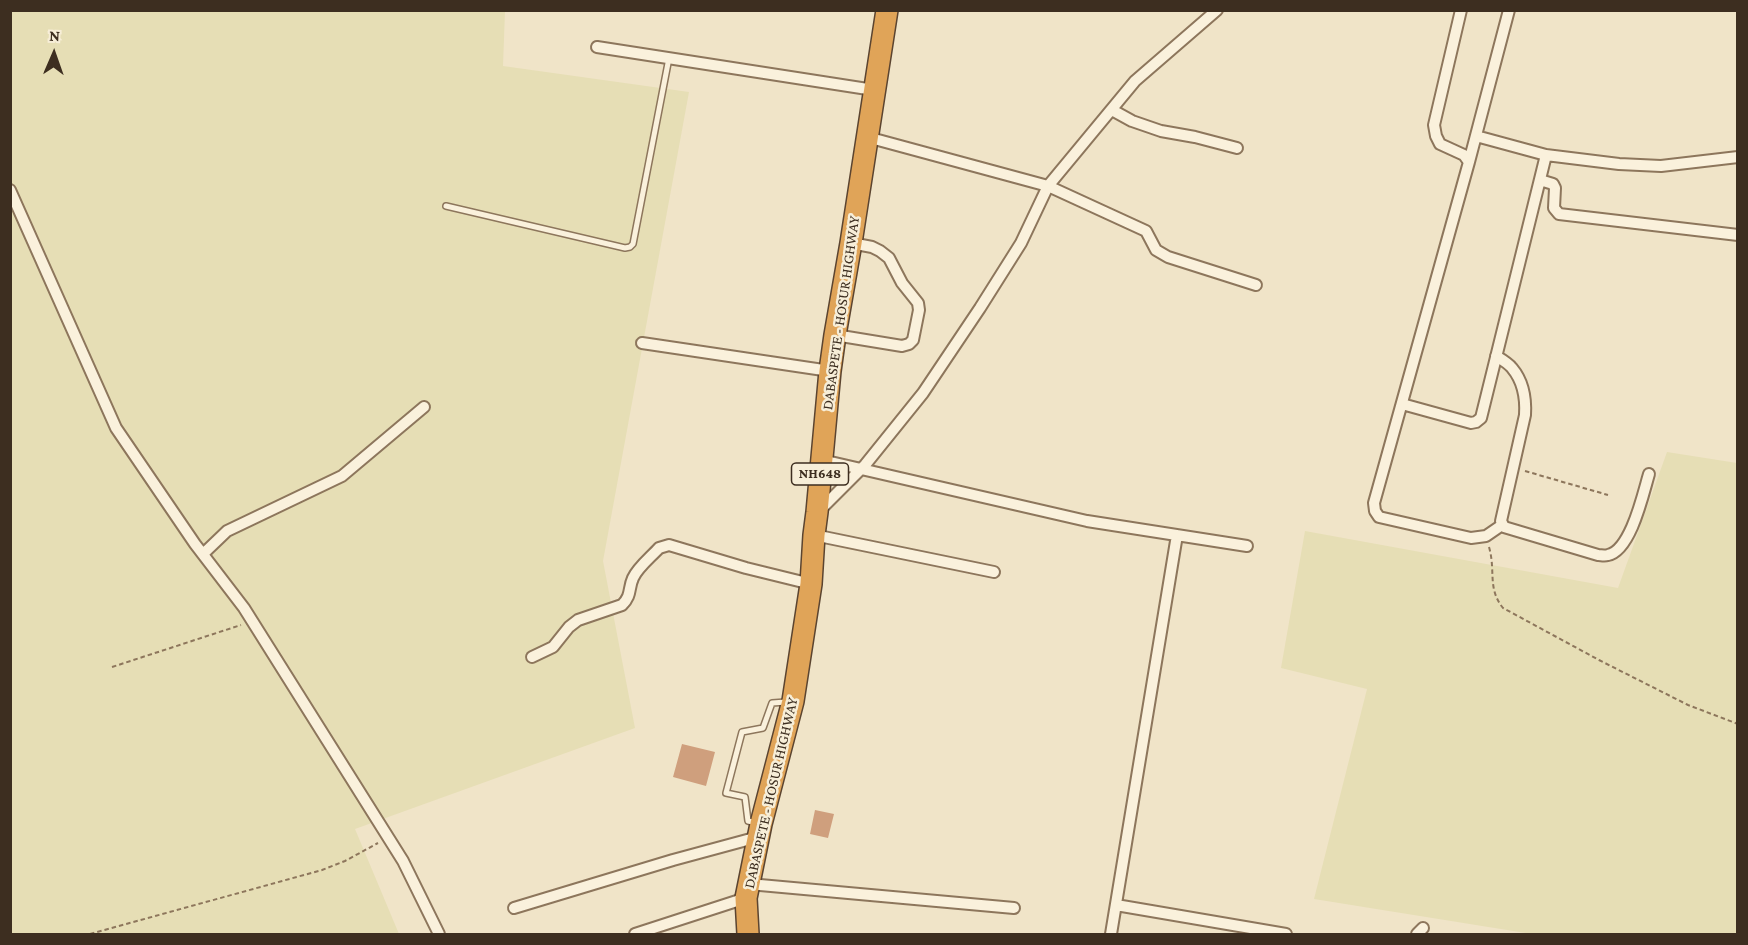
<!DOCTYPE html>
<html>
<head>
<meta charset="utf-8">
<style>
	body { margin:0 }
	#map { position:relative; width:1748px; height:945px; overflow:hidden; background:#f0e4c8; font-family:"Crimson Pro",serif }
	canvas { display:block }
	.frame { position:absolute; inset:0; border:12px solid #3d2e20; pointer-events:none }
	.north { position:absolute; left:24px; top:24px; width:60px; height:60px; -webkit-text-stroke:4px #f7eed8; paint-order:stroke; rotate:2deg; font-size:16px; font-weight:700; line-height:24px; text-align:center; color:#3d2e20 }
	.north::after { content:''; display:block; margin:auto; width:21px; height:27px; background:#3d2e20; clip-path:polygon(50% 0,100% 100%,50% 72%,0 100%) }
</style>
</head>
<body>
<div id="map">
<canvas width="1748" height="945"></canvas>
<div class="frame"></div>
<div class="north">N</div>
</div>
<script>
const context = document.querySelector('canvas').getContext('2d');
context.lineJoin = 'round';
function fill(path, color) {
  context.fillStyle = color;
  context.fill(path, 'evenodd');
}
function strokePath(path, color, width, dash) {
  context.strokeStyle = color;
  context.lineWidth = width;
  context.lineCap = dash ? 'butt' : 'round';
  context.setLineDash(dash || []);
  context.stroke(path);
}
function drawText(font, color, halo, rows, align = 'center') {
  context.font = font + ' "Crimson Pro",serif';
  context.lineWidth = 5;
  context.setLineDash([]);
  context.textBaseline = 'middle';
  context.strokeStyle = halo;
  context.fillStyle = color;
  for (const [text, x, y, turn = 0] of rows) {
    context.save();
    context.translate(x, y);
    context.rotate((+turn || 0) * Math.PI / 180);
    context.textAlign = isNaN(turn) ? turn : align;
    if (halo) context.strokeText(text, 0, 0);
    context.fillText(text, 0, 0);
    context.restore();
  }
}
fill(new Path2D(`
	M10 11H505L503 66 689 92 603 561 635 728 355 829 399 934H11Z
	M1667 452 1737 463V934H1532L1314 899 1367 689 1281 668 1305 531 1618 588Z`), '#e6deb5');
fill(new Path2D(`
	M682 744 715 752 706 786 673 777Z
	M815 810 834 814 828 838 810 834Z`), '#cf9f7d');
const lane = new Path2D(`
	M446 206 625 248 630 247 633 244 669 58
	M757 823 748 821 745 797 726 793 742 732 763 728 772 703 786 702`);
const street = new Path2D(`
	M1461 10 1434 125 1436 136 1440 144 1464 155 1469 162 1374 503 1375 511 1379 517 1471 538 1486 536 1502 525
	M597 47 874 90
	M1112 110 1132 121 1161 131 1195 137 1237 148
	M867 137 1048 186 1146 231 1156 250 1168 257 1256 285
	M1546 155 1619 164 1661 166 1738 157
	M1469 162 1509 10
	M1540 180 1553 184 1555 188 1554 208 1559 214 1738 235
	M10 190 116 428 195 544 244 608 403 861 439 934
	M835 335 902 346 909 344 913 340 919 310 918 303 902 283 889 258 880 251 872 247 851 243
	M642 343 830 371
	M1496 356C1501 359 1508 363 1512 368 1523 381 1526 399 1525 415L1501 521 1504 527 1598 555C1601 555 1604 556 1608 555 1631 550 1643 494 1649 474
	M1402 404 1471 423 1476 422 1481 418 1546 155 1476 136
	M822 460 1087 521 1247 546
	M820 510 865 465 923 393 980 308 1021 243 1048 186 1135 81 1217 10
	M814 535 994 572
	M203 554 227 531 342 476 424 407
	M532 657 553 647 569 627 578 620 622 605C632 595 628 589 633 578 638 567 651 557 659 548L669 545 746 568 811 584
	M749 884 1014 908
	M1116 905 1286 934
	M514 908 673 860 758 837
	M635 934 746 898
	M1111 934 1177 535
	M1417 934 1423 928`);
const highway = new Path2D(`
	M748 934 746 898 761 824 793 701 811 584 814 535 817 512 830 371 835 335 851 243 887 10`);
strokePath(lane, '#8d765c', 8);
strokePath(street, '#8d765c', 14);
strokePath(highway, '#5b4430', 24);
strokePath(new Path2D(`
	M1525 471 1608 495
	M1489 547C1496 571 1487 588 1503 608L1599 660 1688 705 1738 724
	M112 667 241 625
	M90 934 322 870 345 861 378 843`), '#8d765c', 2, [4.5, 3]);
strokePath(lane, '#faf1dc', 5);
strokePath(street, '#faf1dc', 10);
strokePath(highway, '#e0a458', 21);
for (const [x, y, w] of [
	[820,474,57]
]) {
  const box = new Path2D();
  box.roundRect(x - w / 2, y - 11, w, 22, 4.5);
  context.fillStyle = '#f7eed8';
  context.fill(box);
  strokePath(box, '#3d2e20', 1.5);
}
drawText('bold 14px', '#3d2e20', null, [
	["NH648",820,474]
]);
drawText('15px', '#3d2e20', '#f7eed8', [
	["DABASPETE - HOSUR HIGHWAY",841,313,-82],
	["DABASPETE - HOSUR HIGHWAY",771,793,-77]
]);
</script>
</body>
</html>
